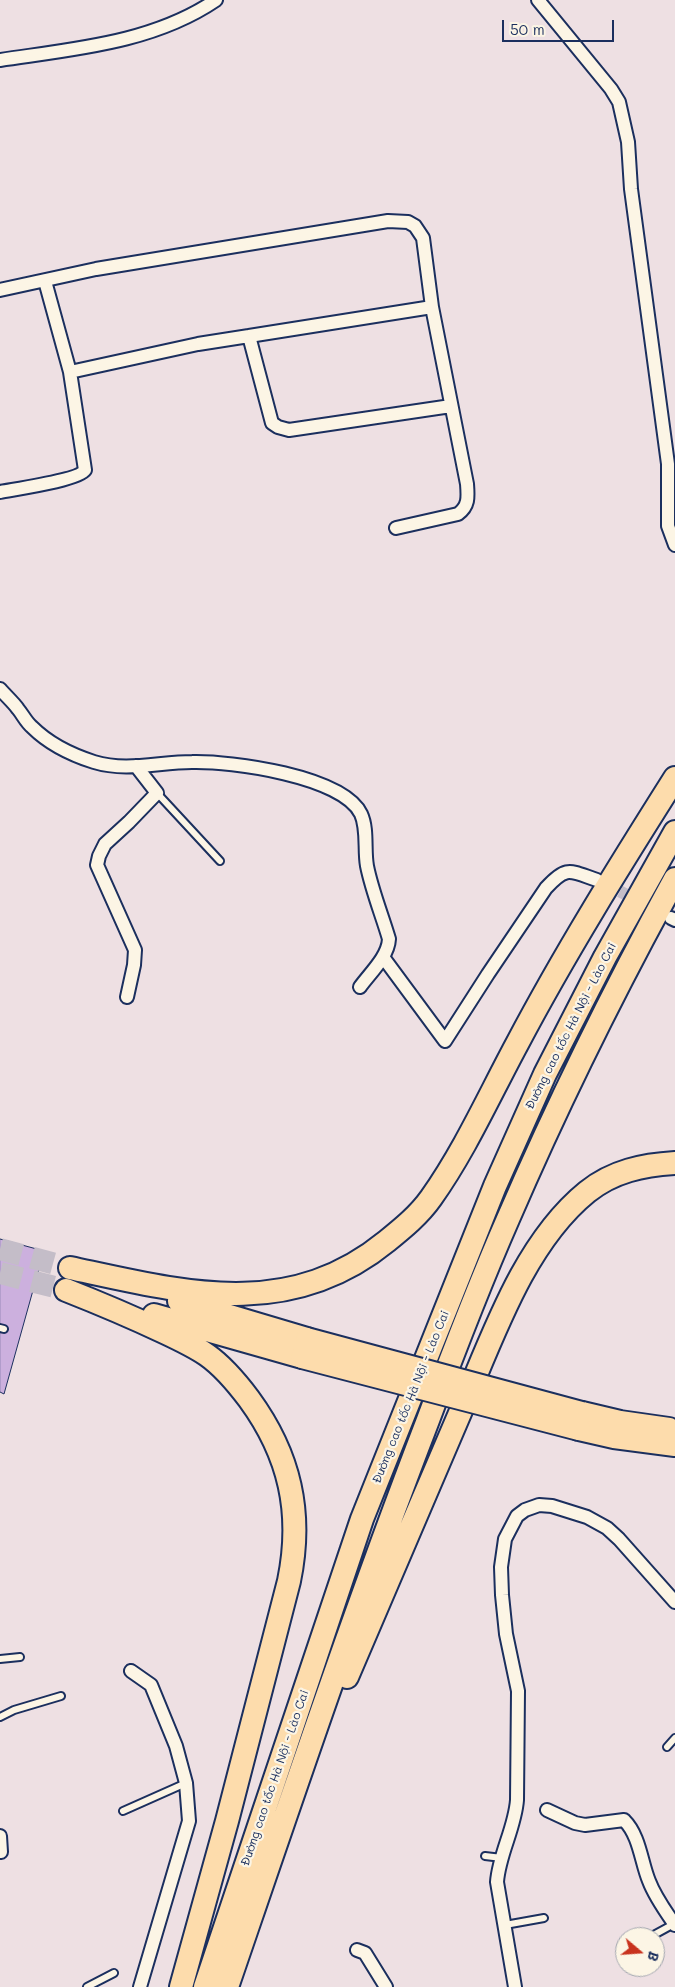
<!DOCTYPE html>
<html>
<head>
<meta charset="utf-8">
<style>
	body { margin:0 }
	#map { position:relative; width:675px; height:1987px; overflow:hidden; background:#eee0e3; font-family:Mali,sans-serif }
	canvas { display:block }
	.north { position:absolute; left:615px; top:1927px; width:50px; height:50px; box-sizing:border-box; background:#fcf5e5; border:1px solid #a2a6af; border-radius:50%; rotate:108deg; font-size:14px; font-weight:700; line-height:20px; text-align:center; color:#1b2f5e }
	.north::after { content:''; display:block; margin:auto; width:18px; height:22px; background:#c8321e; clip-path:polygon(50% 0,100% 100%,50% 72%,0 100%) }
	.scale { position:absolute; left:502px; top:20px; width:112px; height:22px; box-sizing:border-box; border:2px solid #1b2f5e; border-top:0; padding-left:6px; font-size:15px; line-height:18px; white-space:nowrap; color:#1b2f5e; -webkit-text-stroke:4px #fcf5e5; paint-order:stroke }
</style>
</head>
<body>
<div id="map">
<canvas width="675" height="1987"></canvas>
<div class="north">B</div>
<div class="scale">50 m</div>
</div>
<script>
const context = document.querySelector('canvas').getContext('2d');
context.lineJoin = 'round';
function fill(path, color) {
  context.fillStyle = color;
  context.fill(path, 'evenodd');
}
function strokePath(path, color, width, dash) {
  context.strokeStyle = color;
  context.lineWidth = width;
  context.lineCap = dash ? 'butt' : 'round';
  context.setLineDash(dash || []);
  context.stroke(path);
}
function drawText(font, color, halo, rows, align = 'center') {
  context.font = font + ' Mali,sans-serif';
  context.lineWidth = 4.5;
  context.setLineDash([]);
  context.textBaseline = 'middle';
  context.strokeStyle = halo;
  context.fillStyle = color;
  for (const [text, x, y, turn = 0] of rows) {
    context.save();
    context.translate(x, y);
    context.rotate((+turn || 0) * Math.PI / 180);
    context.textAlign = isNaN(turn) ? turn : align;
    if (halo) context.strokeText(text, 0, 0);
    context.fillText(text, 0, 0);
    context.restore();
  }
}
const building = new Path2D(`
	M0 1239 44 1251 4 1394 0 1392Z`);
fill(building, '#ccb0de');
strokePath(building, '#1b2f5e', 1);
strokePath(new Path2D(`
	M604 883 642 903`), '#c4bdc8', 12, [12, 6]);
strokePath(new Path2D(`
	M0 1249 70 1268
	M0 1273 66 1290`), '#c4bdc8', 22, [22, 11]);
const service = new Path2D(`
	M157 793 220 861
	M0 1328 4 1329
	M0 1659 20 1657
	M0 1717 14 1710 61 1696
	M667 1747 675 1738
	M123 1811 186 1783
	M485 1856 502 1858
	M505 1925 544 1918
	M650 1937 674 1924
	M87 1987 114 1973`);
const minor = new Path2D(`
	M538 0 611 89 619 102 628 142 631 189 668 464V526L675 545
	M0 60C73 49 153 43 216 0
	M45 281 70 372 198 344 249 336 272 423 278 427 289 430 451 406
	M0 290 96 269 388 221 408 222 415 226 423 238 432 307 467 484C468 497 469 506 458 514L396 528
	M249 336 432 307
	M0 492C15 489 79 480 85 470L70 372
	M0 689C6 696 13 702 18 709 23 715 26 722 32 727 48 743 72 755 94 762 126 772 159 762 192 762 231 761 343 776 361 814 368 829 364 850 367 866 372 891 382 915 389 939 388 957 370 973 360 987
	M671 918 675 920
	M383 957 445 1041 488 974 546 888C567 865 570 871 597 880
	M127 997 134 965 135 950 97 865 99 856 105 844 129 822 157 793 136 766
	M131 1671 151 1685 176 1746 186 1783 189 1821 140 1987
	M547 1810 575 1823 585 1825 624 1820C640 1836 641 1862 649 1881 655 1897 666 1912 675 1925
	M0 1836 1 1852
	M357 1950 365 1953 386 1987
	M515 1987 497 1882C499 1854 515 1828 517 1800L518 1691 506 1634 502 1595 501 1567 505 1539 517 1516 525 1510 539 1505 552 1506 587 1517 607 1528 619 1539 675 1602`);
const motorway = new Path2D(`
	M70 1268C182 1292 288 1322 387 1241 403 1228 419 1215 431 1198 465 1150 489 1096 517 1044 565 953 620 865 675 778
	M66 1290C99 1303 132 1317 164 1332 179 1339 194 1346 207 1355 224 1367 237 1383 249 1399 290 1455 303 1513 289 1581L227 1821 181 1987
	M179 1301 307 1339
	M154 1315 302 1357
	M582 1413 620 1422 669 1429
	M579 1429 614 1437 675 1445
	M347 1677C384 1589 422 1501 460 1413 492 1339 523 1244 587 1192 613 1171 643 1165 675 1163
	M205 1987 362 1519 495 1186 545 1074 605 957 675 832
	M227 1987C292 1797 356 1607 428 1420 453 1353 479 1285 508 1219 558 1103 614 990 675 879`);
strokePath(service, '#1b2f5e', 10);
strokePath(minor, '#1b2f5e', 16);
strokePath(motorway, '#1b2f5e', 26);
strokePath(service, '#fcf5e5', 6);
strokePath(minor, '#fcf5e5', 12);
strokePath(motorway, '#fddcac', 22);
const motorwayBridge = new Path2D(`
	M307 1339 582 1413
	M302 1357 579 1429`);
strokePath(motorwayBridge, '#1b2f5e', 26, []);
strokePath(motorwayBridge, '#fddcac', 22);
drawText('12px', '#1b2f5e', '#fcf5e5', [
	["Đường cao tốc Hà Nội - Lào Cai",571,1026,-63],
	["Đường cao tốc Hà Nội - Lào Cai",411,1397,-68],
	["Đường cao tốc Hà Nội - Lào Cai",275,1778,-71]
]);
</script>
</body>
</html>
